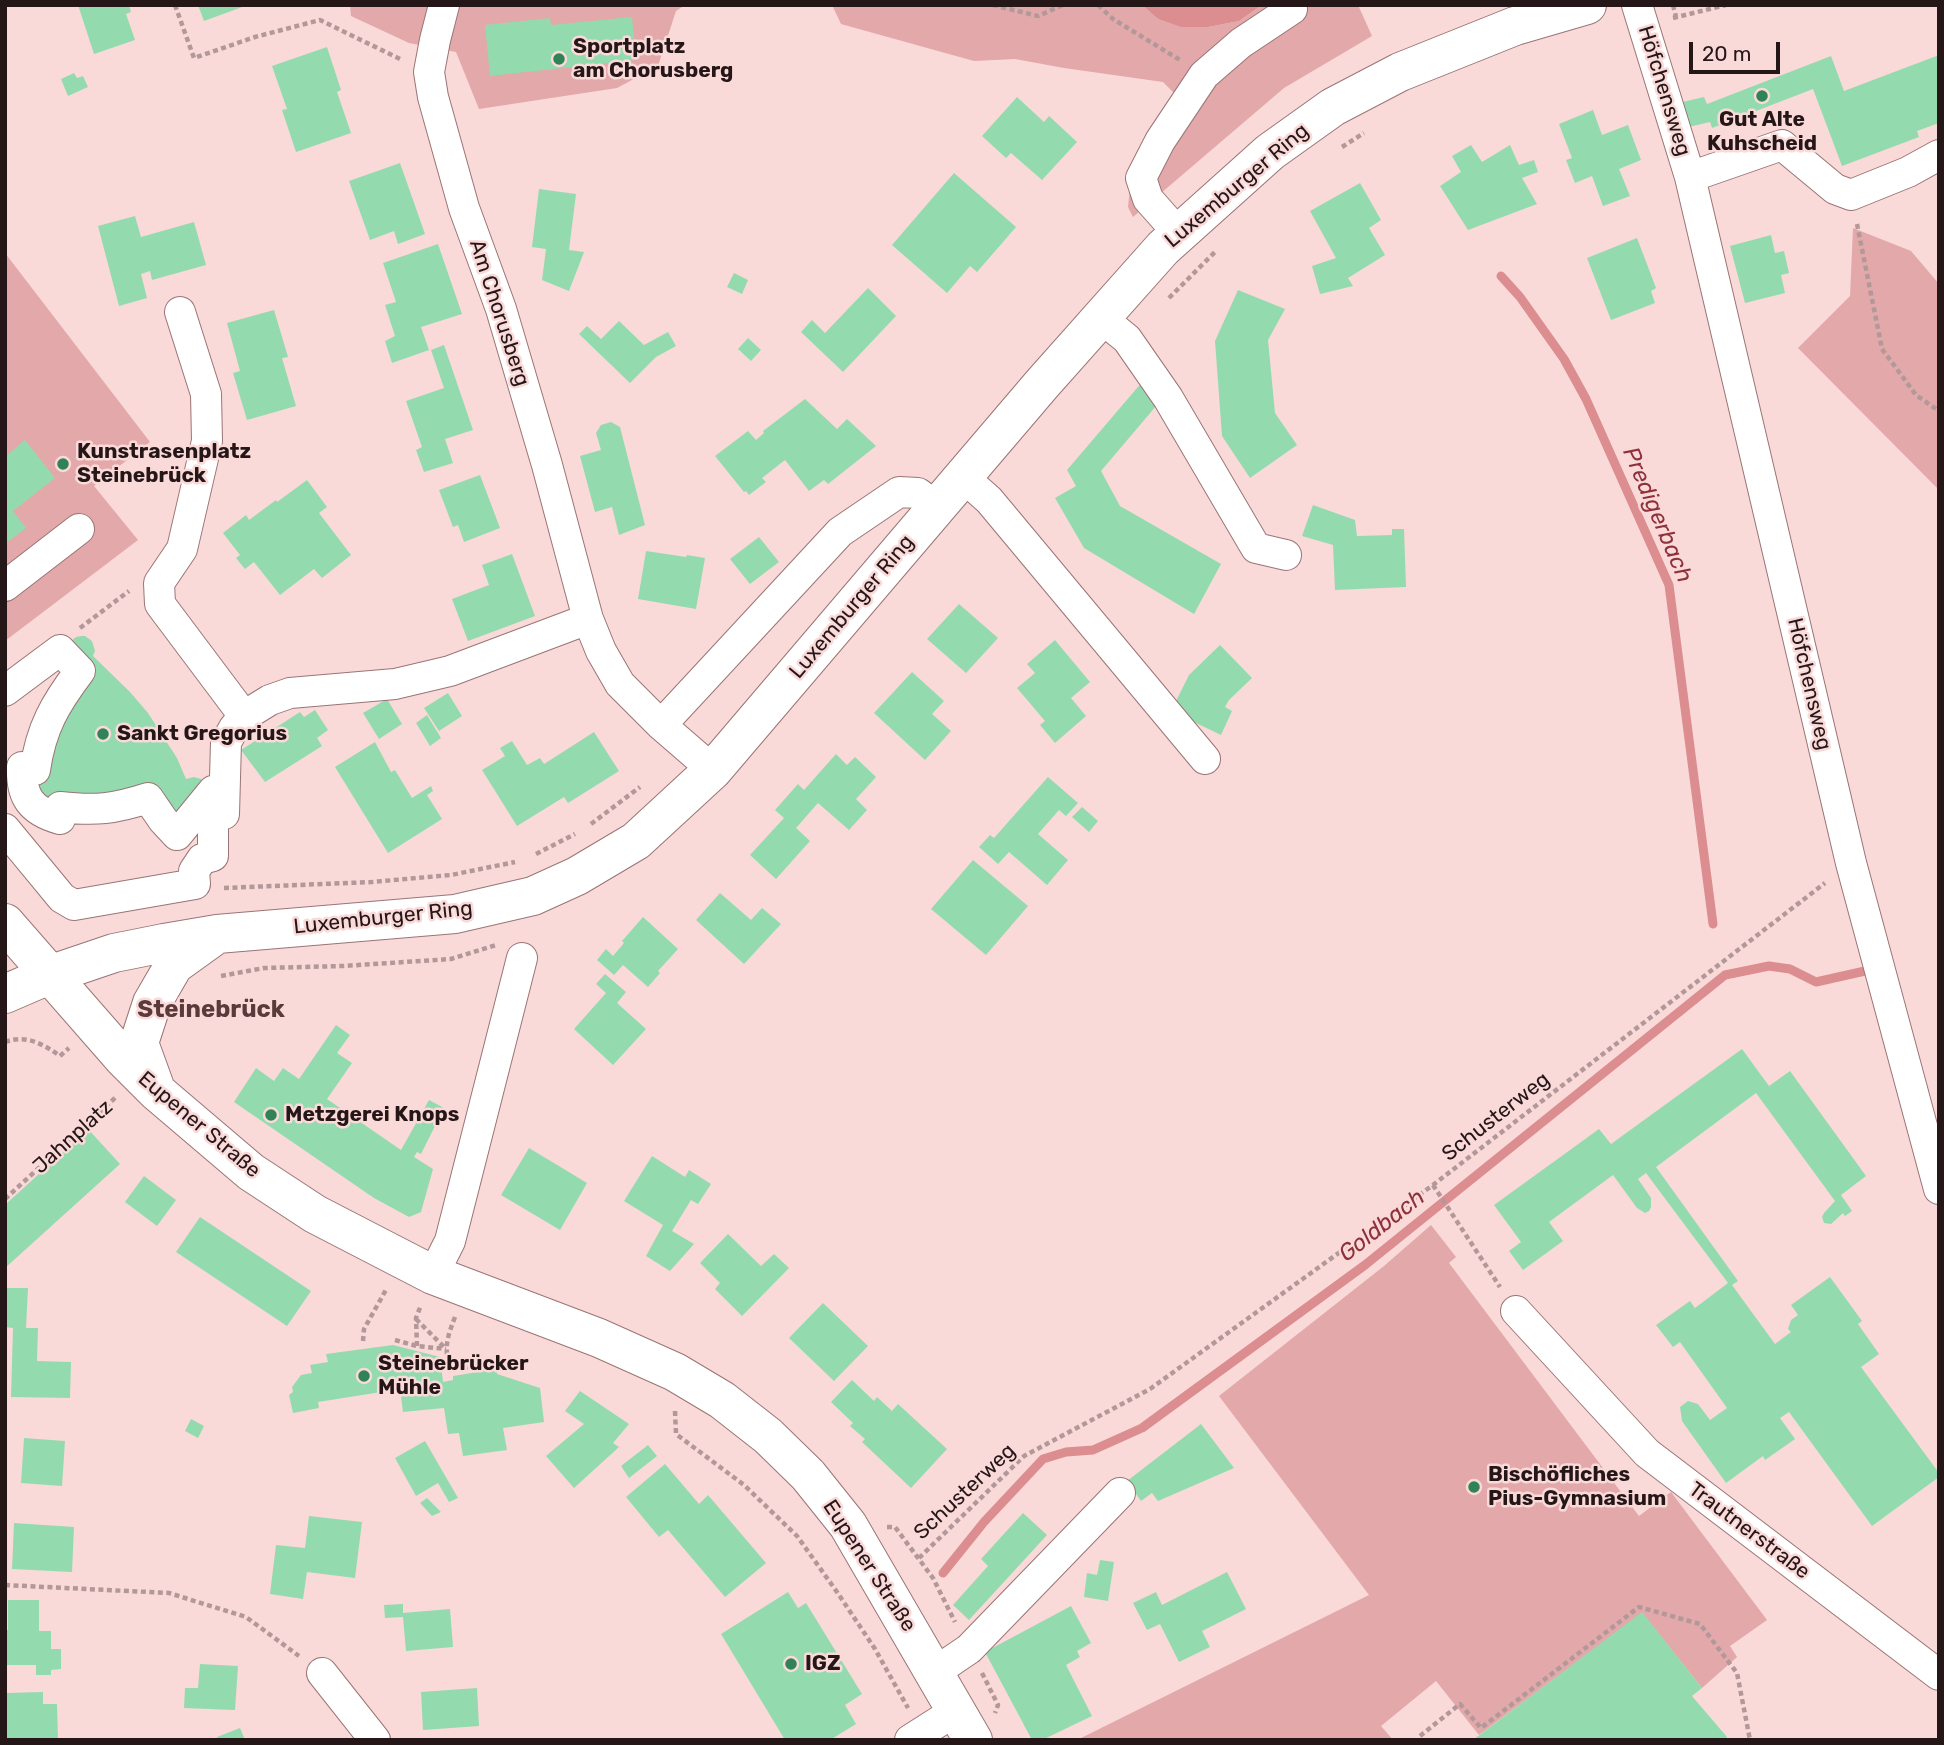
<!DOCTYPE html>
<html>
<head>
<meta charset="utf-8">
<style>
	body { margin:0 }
	#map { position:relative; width:1944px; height:1745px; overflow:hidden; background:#fad9d9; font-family:Rubik,sans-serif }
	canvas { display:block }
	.frame { position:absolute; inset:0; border:7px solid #251617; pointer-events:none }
	.scale { position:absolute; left:1689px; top:42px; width:91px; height:32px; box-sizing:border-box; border:4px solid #251617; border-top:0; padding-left:9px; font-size:21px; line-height:24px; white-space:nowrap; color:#251617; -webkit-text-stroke:5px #fad9d9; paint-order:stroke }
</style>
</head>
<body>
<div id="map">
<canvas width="1944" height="1745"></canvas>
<div class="frame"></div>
<div class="scale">20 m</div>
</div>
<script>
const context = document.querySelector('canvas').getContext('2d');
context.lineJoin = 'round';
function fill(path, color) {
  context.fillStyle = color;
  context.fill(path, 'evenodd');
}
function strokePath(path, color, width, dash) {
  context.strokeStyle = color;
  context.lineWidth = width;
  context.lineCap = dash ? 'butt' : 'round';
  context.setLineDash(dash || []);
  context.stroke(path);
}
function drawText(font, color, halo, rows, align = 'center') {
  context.font = font + ' Rubik,sans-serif';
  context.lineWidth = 5;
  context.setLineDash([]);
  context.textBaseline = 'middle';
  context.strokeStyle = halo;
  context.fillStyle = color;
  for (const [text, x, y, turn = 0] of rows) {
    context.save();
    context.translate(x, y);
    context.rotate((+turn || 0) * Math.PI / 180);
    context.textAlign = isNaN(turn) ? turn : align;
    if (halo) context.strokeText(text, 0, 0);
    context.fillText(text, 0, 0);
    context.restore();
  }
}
fill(new Path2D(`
	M350 5H685L676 11 658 66 617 88 479 109 456 52 409 43 351 16Z
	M832 5H1142L1158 19 1182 27H1208L1239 21 1262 5H1358L1372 36 1284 88 1133 217 1128 207 1131 178 1176 95 1163 82 1064 68 1015 59 974 61 841 24Z
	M1853 228 1911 251 1939 284V490L1798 348 1850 296Z
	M5 253 150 442 94 486 138 540 5 641Z
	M1431 1225 1456 1257 1449 1263 1639 1516 1671 1492 1767 1620 1730 1646 1737 1657 1702 1688 1642 1613 1479 1735 1436 1681 1381 1726 1393 1740H1077L1369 1595 1219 1396 1384 1266Z`), '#e3a8a9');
fill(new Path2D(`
	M1142 5H1262L1239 21 1208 27H1181L1158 19Z`), '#db8d8f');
strokePath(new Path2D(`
	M1501 276 1520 297 1564 359 1586 399 1669 585 1713 924
	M943 1573 984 1522 1043 1459 1066 1452 1093 1450 1142 1428 1365 1265 1725 975 1769 966 1790 969 1816 982 1865 971`), '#db8d8f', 9);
fill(new Path2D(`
	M78 5H129L131 12 126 14 135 40 94 54Z
	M198 5H245V6L204 21Z
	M632 17 636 60 490 76 485 25 550 18 551 25Z
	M327 47 341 90 337 92 351 133 296 152 282 110 287 109 272 66Z
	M1939 55V123L1917 131 1919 137 1842 166 1813 89 1712 128 1710 122 1684 128 1678 103 1704 97 1707 104 1831 56 1844 91Z
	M74 73 77 78 83 76 88 87 68 96 61 79Z
	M1017 97 1044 122 1049 116 1077 142 1042 180 1011 153 1006 158 982 136Z
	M1593 110 1602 135 1628 125 1641 160 1619 169 1630 196 1603 206 1592 176 1575 183 1566 160 1572 158 1559 124Z
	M1471 145 1482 162 1510 145 1519 165 1534 160 1538 172 1522 178 1537 204 1468 230 1440 186 1461 172 1452 156Z
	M400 163 425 234 398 244 394 231 370 240 349 181Z
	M954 173 1016 227 977 272 970 266 947 293 892 245Z
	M1360 183 1381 220 1369 228 1385 255 1348 278 1353 286 1320 294 1312 266 1336 258 1310 211Z
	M539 189 576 194 569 250 584 252 569 291 542 280 546 249 532 247Z
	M135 216 141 237 194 222 206 265 152 280 150 271 141 274 147 298 119 306 98 226Z
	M1771 235 1775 253 1784 251 1789 273 1781 275 1785 293 1745 303 1730 246Z
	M1637 238 1656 288 1651 291 1655 303 1611 320 1587 258Z
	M438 244 462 314 421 327 429 350 392 363 385 341 395 336 385 305 396 302 383 263Z
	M734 273 748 280 742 294 727 287Z
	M868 288 896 316 843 372 801 332 812 320 825 333Z
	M1238 290 1285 309 1268 340 1275 413 1297 445 1250 478 1222 436 1215 341Z
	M274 310 288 357 282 358 296 406 247 420 233 373 240 371 227 323Z
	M619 321 644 345 668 332 676 346 656 357 630 383 579 334 587 326 601 339Z
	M748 338 761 350 751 361 738 349Z
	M444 345 473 430 445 439 453 463 424 472 416 450 422 447 406 401 444 388 431 350Z
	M1143 381 1162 399 1101 471 1120 506 1221 564 1194 614 1084 548 1055 498 1076 486 1067 470Z
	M805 399 837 429 847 419 876 446 828 484 824 480 809 491 785 460 762 478 766 482 749 495 746 491 744 492 715 456 748 431 756 440 764 433 763 431Z
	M611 422 620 427 645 525 619 535 612 507 595 512 580 456 601 450 596 433 601 425Z
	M25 440 55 478 13 511 26 528 5 544V457Z
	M480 475 500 528 464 542 458 525 453 527 439 490Z
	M307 480 327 507 319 513 351 555 322 578 314 569 280 595 254 562 245 569 236 558 240 555 223 533 246 515 249 520 276 500 277 502Z
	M1313 505 1355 520 1357 536 1392 535V529H1404L1406 587 1335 590 1333 545 1302 536Z
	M759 537 779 562 750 584 730 559Z
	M646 551 686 557 687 555 705 558 696 609 638 599Z
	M512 554 535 616 468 641 452 599 489 585 482 565Z
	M959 604 998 638 966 673 927 639Z
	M81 636H85L92 641 95 651 93 656 130 692 148 713 177 758 186 779 194 777 201 779 206 785 177 835 151 804 95 809 41 797 35 780 80 671 60 650 76 637Z
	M1055 640 1090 682 1071 698 1086 716 1055 743 1040 725 1045 721 1017 688 1035 673 1027 664Z
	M1220 645 1252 678 1229 700 1225 707 1232 711 1221 735 1171 711 1189 675Z
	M912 672 944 701 932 714 951 731 925 760 874 713Z
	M448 693 462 716 439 731 424 708Z
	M387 699 402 724 379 739 363 713Z
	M315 710 328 730 317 738 322 746 265 782 241 750 300 712 304 717Z
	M427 715 441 738 430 746 416 723Z
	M594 732 619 771 568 803 564 797 517 826 482 770 505 756 500 748 512 741 527 765 540 758 544 764Z
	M375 742 391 772 395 770 412 798 431 786 433 791 427 795 442 819 388 853 335 767Z
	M836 754 847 765 855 757 876 777 856 799 867 810 849 830 818 803 796 828 810 841 776 879 750 855 784 818 775 810 798 784 804 790Z
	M1048 777 1078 803 1066 816 1059 810 1038 834 1068 860 1047 885 1009 852 998 864 979 847 990 835 994 838Z
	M1082 807 1098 821 1089 832 1072 817Z
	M973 860 1028 906 986 955 931 909Z
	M720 893 751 920 762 908 781 924 744 964 696 920Z
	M643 917 678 949 658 971 660 973 648 987 623 965 614 975 597 960 606 949 613 956 624 943 622 941Z
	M605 974 626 992 617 1003 646 1029 613 1065 574 1029 606 993 596 984Z
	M336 1025 350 1035 337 1053 352 1063 327 1099 401 1150 429 1100 444 1108 421 1154 417 1152 414 1157 433 1169 421 1212 409 1217 374 1198 234 1102 256 1068 274 1081 283 1068 299 1079Z
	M1742 1049 1769 1086 1790 1071 1866 1176 1841 1195 1852 1211 1845 1216 1843 1213 1831 1224 1824 1223 1822 1217 1824 1213 1835 1201 1756 1093 1656 1167 1738 1281 1732 1285 1775 1344 1791 1332 1788 1329 1791 1320 1798 1315 1791 1305 1830 1277 1862 1321 1858 1324 1879 1354 1861 1367 1939 1473V1477L1872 1526 1789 1412 1780 1418 1795 1439 1765 1460 1763 1456 1726 1483 1682 1421 1680 1407 1688 1401 1698 1404 1710 1420 1727 1408 1680 1342 1673 1347 1656 1325 1690 1301 1695 1308 1728 1283 1646 1173 1638 1179 1651 1198V1207L1649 1211 1645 1213 1637 1208 1613 1175 1549 1222 1563 1241 1523 1270 1509 1251 1521 1242 1494 1205 1599 1129 1611 1144Z
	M88 1129 120 1164 5 1268V1205Z
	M529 1148 587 1183 560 1230 501 1195Z
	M652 1156 685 1177 689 1170 711 1184 698 1204 691 1200 672 1231 694 1244 670 1271 646 1256 663 1225 624 1201Z
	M144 1176 176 1200 157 1226 125 1202Z
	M200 1217 311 1291 287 1326 176 1252Z
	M728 1234 761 1266 774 1254 789 1268 742 1316 715 1289 720 1283 700 1263Z
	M5 1288H28L26 1328H38L37 1361 71 1362 70 1398 11 1397 13 1328 5 1327Z
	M823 1303 868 1346 834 1381 789 1338Z
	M393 1345 440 1357 443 1382 453 1380V1376L497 1369V1374L540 1388 544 1422 503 1428 507 1450 463 1456 459 1433 448 1434 444 1408 403 1412 400 1389 318 1402 319 1408 293 1413 289 1395 293 1392 292 1387 301 1375 312 1373 310 1365 328 1362 326 1354Z
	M852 1380 874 1401 877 1397 892 1411 898 1404 947 1449 911 1488 862 1442 865 1439 850 1426 853 1423 831 1402Z
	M580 1391 629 1424 613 1443 619 1447 574 1488 546 1456 584 1424 565 1411Z
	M191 1419 204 1426 198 1438 185 1431Z
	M1201 1424 1234 1468 1158 1501 1152 1493 1141 1501 1127 1481Z
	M24 1438 65 1441 62 1486 21 1483Z
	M425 1441 458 1498 449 1502 438 1483 416 1496 395 1458Z
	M648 1445 657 1456 629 1478 621 1466Z
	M665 1464 699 1504 708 1495 766 1563 725 1597 668 1530 659 1537 626 1497Z
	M427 1498 441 1512 432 1516 420 1503Z
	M1023 1513 1047 1535 969 1620 953 1605 988 1566 981 1559Z
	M309 1516 362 1522 355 1578 307 1572 303 1599 270 1594 276 1545 305 1548Z
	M14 1523 74 1527 72 1572 12 1569Z
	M1100 1560 1114 1562 1108 1601 1084 1597 1087 1573 1097 1575Z
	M1227 1572 1246 1609 1202 1631 1210 1647 1179 1662 1160 1624 1147 1630 1133 1603 1156 1592 1162 1605Z
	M788 1592 798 1608 806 1603 862 1694 845 1705 856 1724 830 1740H785L721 1634Z
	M8 1600H39V1631H51V1649H61V1669L51 1670V1675H36V1665H5V1630H8Z
	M403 1604V1613L450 1609 453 1647 406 1651 403 1617 385 1618 384 1605Z
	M1071 1606 1091 1643 1077 1651 1080 1657 1066 1665 1092 1716 1042 1740H1032L985 1652Z
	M1642 1612 1702 1688 1692 1696 1727 1737 1724 1740H1473Z
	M200 1664 238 1666 235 1710 184 1708 185 1688H198Z
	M477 1688 479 1726 423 1730 421 1692Z
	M43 1692V1704H57L58 1740H5V1727H7L6 1693Z
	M240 1728 245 1740H218L217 1737Z`), '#93dbaf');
const minor = new Path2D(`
	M444 5 435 40 429 72 433 97 464 208 501 309 547 465 588 619 601 651 620 684 661 725 713 770
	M1637 5 1690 177 1851 863 1939 1189
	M1690 177 1782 145 1835 189 1851 195 1908 172 1939 155
	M1179 234 1148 199 1141 178 1160 141 1204 75 1241 43 1292 9
	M180 312 206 394 207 441 182 549 159 583 160 604 244 716
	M1100 317 1127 339 1168 398 1256 548 1286 555
	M963 477 989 500 1205 759
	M5 586 79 529
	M5 691 60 650 80 671C55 704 41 728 35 770L22 767C21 797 31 811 60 819V807C96 811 114 809 148 798L163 820 177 835 213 791V856L202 859 194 871 195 884 74 905 62 898 5 829
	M661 725 840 532 899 492 918 493 937 507
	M224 814 226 742 234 728 244 716 270 700 290 693 395 684 450 671 588 619
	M433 1275 450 1241 522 958
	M1516 1311 1647 1453 1939 1675
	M935 1672 969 1649 1120 1493
	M322 1673 375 1740
	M910 1740 957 1710`);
const major = new Path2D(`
	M5 923 123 1058 157 1092 251 1172 315 1214 433 1275 599 1338 675 1372 722 1400 768 1436 808 1475 848 1525 973 1740
	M5 994 49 975 114 953 164 943 217 934 455 914 533 896 577 876 636 841 713 770 1042 384 1163 248 1270 152 1333 107 1400 72 1515 26 1587 5
	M155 1087 139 1043 152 1003 174 965 213 937`);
strokePath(minor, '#9a7575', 32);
strokePath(major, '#9a7575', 40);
strokePath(new Path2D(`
	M175 5 194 58 255 37 320 20 402 60
	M993 5 1038 16 1063 5
	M1098 5 1113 19 1180 60
	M1673 5 1676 17
	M1673 18 1726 5
	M1342 147 1364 133
	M1857 224 1882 349 1916 395 1939 411
	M1169 298 1217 250
	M80 628 129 591
	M591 824 640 787
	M536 854 575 834
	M224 888 372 882 451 875 515 862
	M221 976 264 968 343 966 451 959 496 945
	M5 1042C26 1034 43 1044 60 1056L69 1048
	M1433 1185 1500 1287
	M5 1199 116 1097
	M455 1317C446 1340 445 1346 449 1370L495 1363
	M416 1319 446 1349
	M395 1340 417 1346 446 1349
	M363 1341 364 1329 387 1288
	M417 1346 416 1318 421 1305
	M675 1411 676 1434 744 1485 797 1536 837 1592 875 1649 908 1708
	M887 1527H895L933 1578 955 1622
	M919 1558 1024 1456 1150 1389 1433 1185 1825 883
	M5 1585 169 1593 246 1617 299 1656
	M982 1673 998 1705 995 1713
	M1420 1736 1460 1704 1481 1728 1639 1607 1700 1624 1737 1673 1750 1740`), '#b39899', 4.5, [5, 3.5]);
strokePath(minor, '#fff', 30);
strokePath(major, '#fff', 38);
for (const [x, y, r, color] of [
	[559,59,7,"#2f8356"],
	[1762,96,7,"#2f8356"],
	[63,464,7,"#2f8356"],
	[103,734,7,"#2f8356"],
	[271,1115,7,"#2f8356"],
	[364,1376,7,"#2f8356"],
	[1474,1487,7,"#2f8356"],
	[791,1664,7,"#2f8356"]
]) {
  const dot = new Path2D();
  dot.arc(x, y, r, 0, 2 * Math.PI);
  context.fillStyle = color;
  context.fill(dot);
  strokePath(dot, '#fad9d9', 2.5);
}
drawText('bold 21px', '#251617', '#fad9d9', [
	["Sportplatz",573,47],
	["am Chorusberg",573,71],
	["Gut Alte",1762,120,"center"],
	["Kuhscheid",1762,144,"center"],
	["Kunstrasenplatz",77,452],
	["Steinebrück",77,476],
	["Sankt Gregorius",117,734],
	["Metzgerei Knops",285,1115],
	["Steinebrücker",378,1364],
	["Mühle",378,1388],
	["Bischöfliches",1488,1475],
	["Pius-Gymnasium",1488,1499],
	["IGZ",805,1664]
], 'left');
drawText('21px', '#251617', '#fad9d9', [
	["Höfchensweg",1664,91,73],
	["Luxemburger Ring",1237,186,-40],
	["Am Chorusberg",499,313,72],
	["Luxemburger Ring",852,607,-50],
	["Höfchensweg",1809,684,77],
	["Luxemburger Ring",383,918,-6],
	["Schusterweg",1496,1117,-38],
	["Eupener Straße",199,1125,40],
	["Jahnplatz",73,1137,-42],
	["Schusterweg",965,1492,-43],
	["Trautnerstraße",1749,1531,37],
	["Eupener Straße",869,1566,57]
]);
drawText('italic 23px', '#8e313b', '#fad9d9', [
	["Predigerbach",1657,515,67],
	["Goldbach",1382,1226,-38]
]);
drawText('bold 24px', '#5b3a3b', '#fad9d9', [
	["Steinebrück",211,1010]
]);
</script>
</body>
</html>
